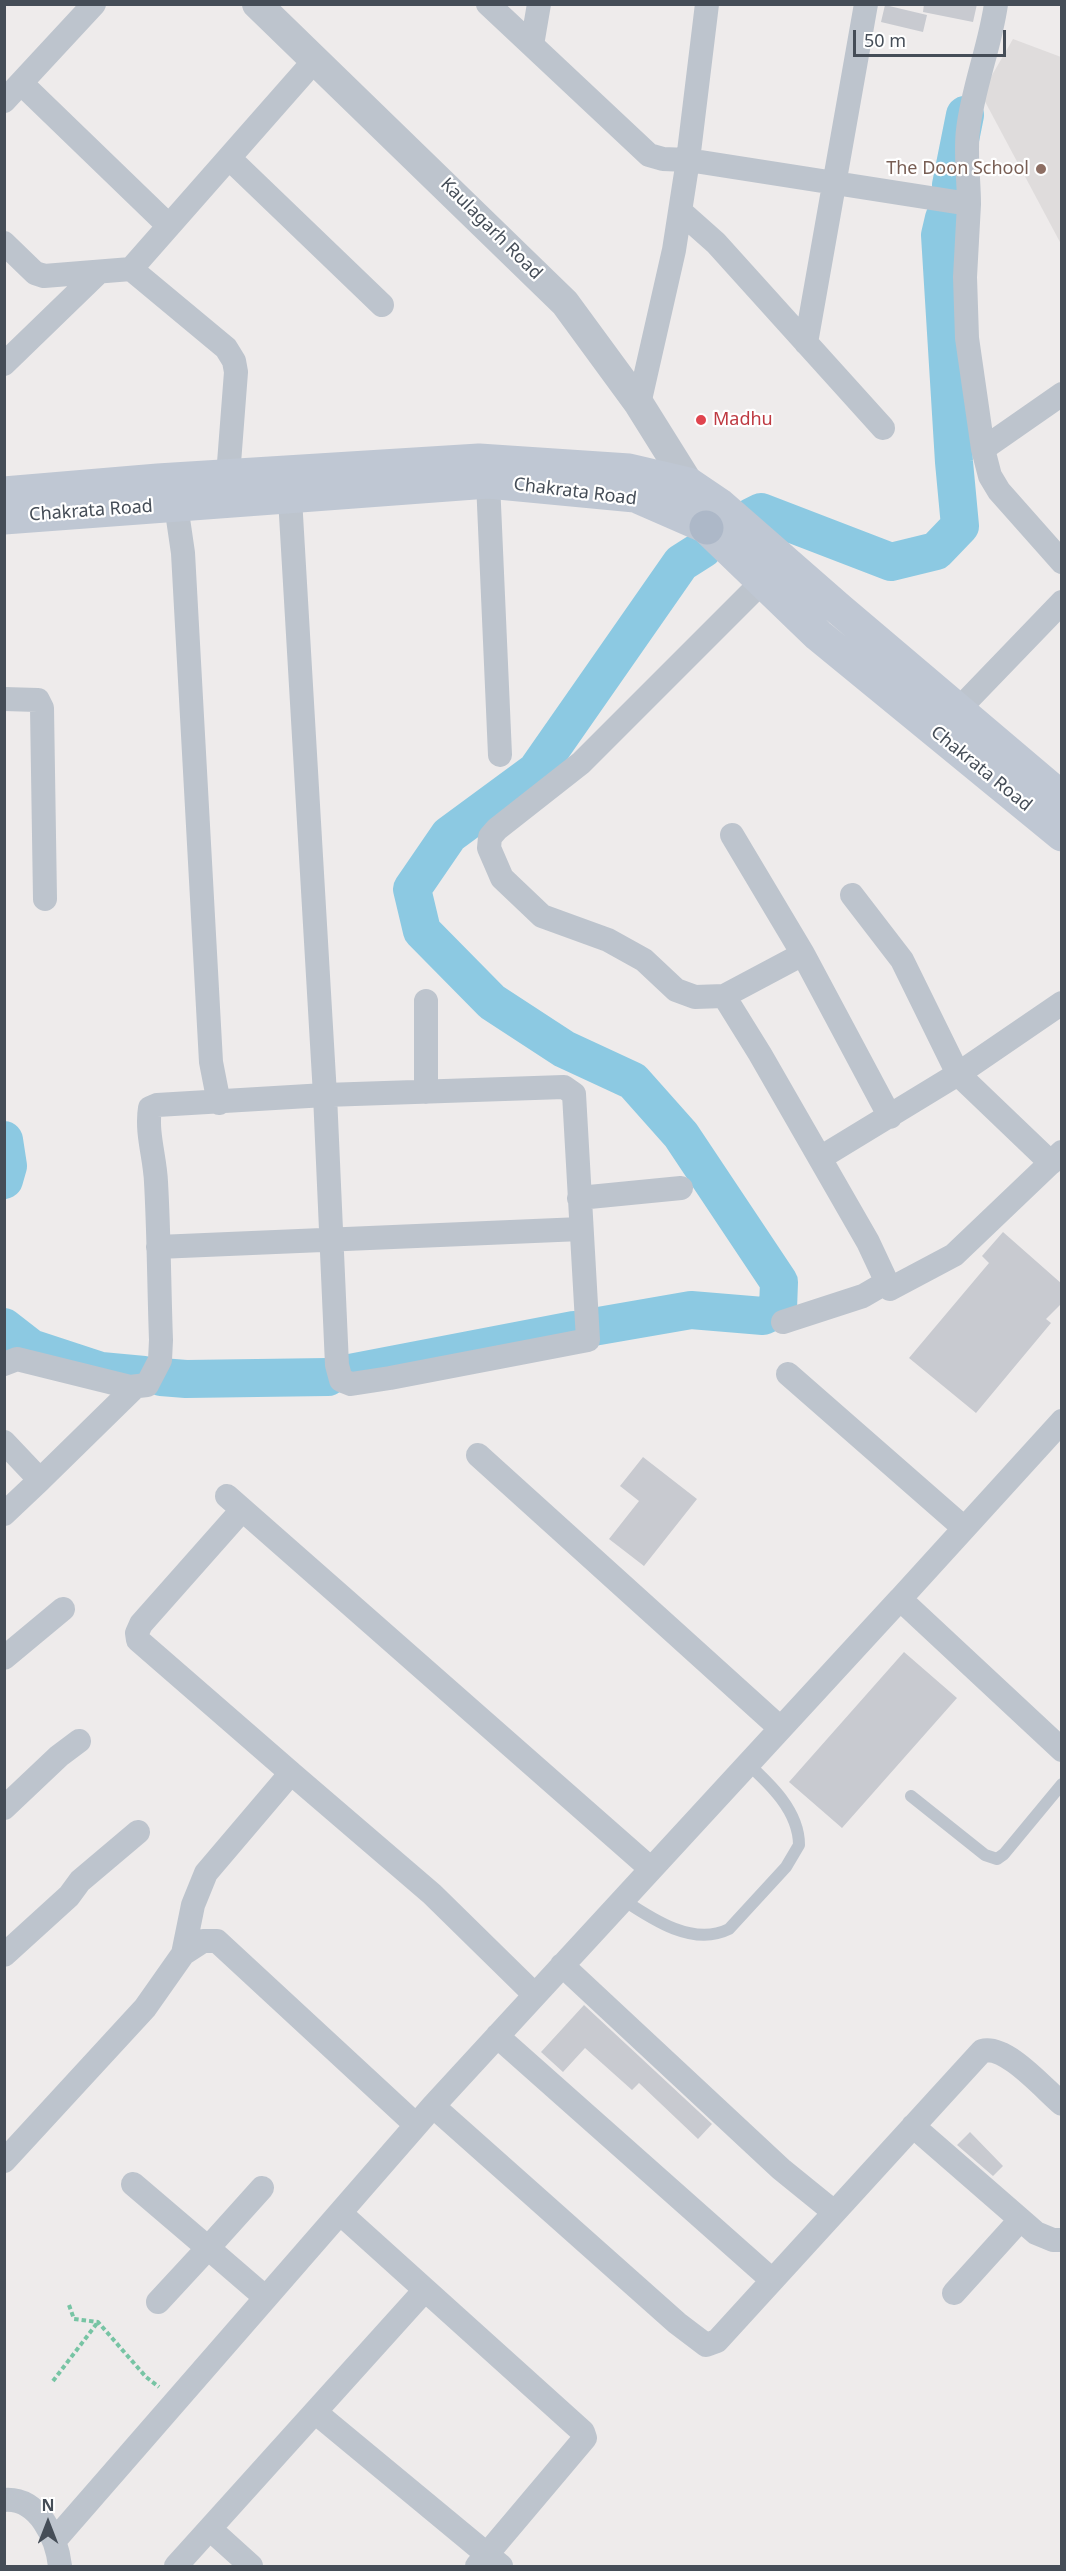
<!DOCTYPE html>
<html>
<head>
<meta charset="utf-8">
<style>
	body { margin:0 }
	#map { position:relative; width:1066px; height:2571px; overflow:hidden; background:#eeebeb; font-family:"Noto Sans",sans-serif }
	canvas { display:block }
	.frame { position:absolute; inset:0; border:6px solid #454d57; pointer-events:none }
	.north { position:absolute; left:18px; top:2493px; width:60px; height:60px; -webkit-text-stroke:4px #fff; paint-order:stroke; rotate:0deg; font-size:16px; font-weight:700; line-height:24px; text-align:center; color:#454d57 }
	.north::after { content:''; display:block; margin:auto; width:21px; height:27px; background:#454d57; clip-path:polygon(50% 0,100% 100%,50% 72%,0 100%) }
	.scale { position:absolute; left:853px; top:30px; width:153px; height:27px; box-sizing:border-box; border:3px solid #454d57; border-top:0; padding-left:8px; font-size:18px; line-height:21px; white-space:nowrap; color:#454d57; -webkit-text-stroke:4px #fff; paint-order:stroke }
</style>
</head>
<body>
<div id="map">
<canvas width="1066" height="2571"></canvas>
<div class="frame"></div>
<div class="north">N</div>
<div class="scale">50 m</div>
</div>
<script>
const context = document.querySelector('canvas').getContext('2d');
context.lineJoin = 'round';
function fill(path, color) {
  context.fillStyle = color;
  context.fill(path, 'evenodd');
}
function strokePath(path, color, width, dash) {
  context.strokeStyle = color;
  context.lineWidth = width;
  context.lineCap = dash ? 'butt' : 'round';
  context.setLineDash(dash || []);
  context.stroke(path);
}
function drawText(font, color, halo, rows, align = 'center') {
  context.font = font + ' "Noto Sans",sans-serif';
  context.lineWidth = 4.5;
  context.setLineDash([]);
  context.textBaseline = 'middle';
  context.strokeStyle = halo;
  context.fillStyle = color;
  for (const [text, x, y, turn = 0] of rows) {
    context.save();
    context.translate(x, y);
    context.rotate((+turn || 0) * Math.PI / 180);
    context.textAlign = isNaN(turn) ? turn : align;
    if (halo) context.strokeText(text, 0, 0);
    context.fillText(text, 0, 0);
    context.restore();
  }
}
fill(new Path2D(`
	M1013 39 1061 57V244L981 94Z`), '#dfdcdc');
strokePath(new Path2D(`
	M951 185 965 115
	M751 517 761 512 891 562 936 551 960 526 954 462 940 235 944 218
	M4 1140 8 1166 4 1180
	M4 1327 31 1348 101 1371 144 1375
	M593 1327 691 1310 763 1316 778 1309 779 1282 681 1135 633 1081 564 1049 492 1002 422 931 412 889 449 835 536 771 681 563 703 549
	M345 1374 574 1330
	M161 1377 186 1379 328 1377`), '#8cc9e2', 38);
fill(new Path2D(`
	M924 4H977L973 22 923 12Z
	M885 5 927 15 923 32 881 22Z
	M1003 1232 1062 1284V1303L1046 1319 1051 1323 976 1413 909 1358 989 1263 982 1256Z
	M643 1457 697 1499 644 1566 609 1539 639 1501 620 1486Z
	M904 1652 957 1698 842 1828 789 1782Z
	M584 2005 712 2124 698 2139 639 2083 632 2090 585 2048 563 2072 541 2052Z
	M970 2132 1003 2166 993 2176 957 2145Z`), '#c8cad0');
strokePath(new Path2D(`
	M69 2305 74 2319 98 2322 146 2377 159 2387
	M53 2381 98 2322`), '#77c4a4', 4, [4.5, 3]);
strokePath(new Path2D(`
	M911 1796 985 1855 997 1859 1004 1854 1062 1784
	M622 1899C652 1919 693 1947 729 1929L786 1867 799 1845C799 1811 770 1784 747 1763`), '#bdc4cd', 12);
strokePath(new Path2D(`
	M488 4 649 155 663 159 688 160 969 204 965 277 967 338 983 449 990 476 999 491 1062 562
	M532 45 539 4
	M21 83 169 226
	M4 101 94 4
	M229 158 382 305
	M969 204C969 180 965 154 968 130 973 87 990 47 996 4
	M680 211 716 243 883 428
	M4 243 35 273 44 276 131 269 226 348 234 361 236 372 228 476
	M131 269 315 60
	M806 343 866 4
	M4 364 99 272
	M639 404 674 250 688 160 707 4
	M983 449 1062 394
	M488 482 500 755
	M176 505 183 553 211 1062 219 1103
	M773 571 581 763 497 829 490 837 489 848 502 878 542 916 608 940 644 960 676 990 695 997 724 996 760 1054 868 1242 890 1289 954 1255 1062 1152
	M4 699 38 700 42 708 45 899
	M958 710 1062 602
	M732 835 803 954
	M852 895 902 960 958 1074 1051 1163
	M724 996 803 954 890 1117
	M426 1092V1001
	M820 1158 958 1074 1062 1003
	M579 1198 681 1188
	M158 1247 581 1229
	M783 1322 863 1296 887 1282
	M4 1364 17 1359 130 1387 147 1385 160 1360 161 1340C159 1287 159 1234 156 1182 155 1157 146 1133 150 1108L157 1105 325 1095 564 1087 574 1094 588 1340 390 1378 351 1384 341 1380 337 1365 325 1095 289 481
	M788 1374 964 1528
	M1062 1421 900 1599 1062 1750
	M4 1442 40 1480 4 1514
	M478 1455 779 1727
	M40 1480 135 1387
	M227 1496 650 1868
	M4 1658 63 1609
	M291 1773 432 1894 535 1995
	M4 1808 59 1756 79 1741
	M183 1954 193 1905 206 1873 291 1773 138 1640 137 1633 141 1624 242 1510
	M4 1955 69 1896 80 1881 138 1832
	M562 1965 781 2169 834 2212
	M497 2036 772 2280
	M433 2106 677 2323 706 2345 717 2341 982 2051C1006 2044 1044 2089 1062 2104
	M913 2126 1036 2233 1053 2240H1062
	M4 2161 145 2008 183 1954 203 1941H217L416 2125
	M133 2184 208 2248 158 2302
	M262 2188 208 2248 266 2298
	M340 2213 583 2432 585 2438 477 2566
	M954 2293 1020 2220
	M315 2412 501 2566
	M4 2500C39 2497 57 2539 60 2566
	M210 2529 251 2566
	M54 2541 433 2106 900 1599
	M176 2566 425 2290`), '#bdc4cd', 24);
strokePath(new Path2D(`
	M257 4 565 303 639 404 689 484 696 500`), '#bdc4cd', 30);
strokePath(new Path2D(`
	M4 493 158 480 479 460 629 470 689 484 720 505 839 609 1062 798
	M4 518 488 482 635 496 706 527
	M707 528 818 635 1062 835`), '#bfc7d3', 33);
strokePath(new Path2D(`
	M706 527 707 528`), '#adb8c8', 33);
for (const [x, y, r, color] of [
	[1041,169,6,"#8d6e63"],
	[701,420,6,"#e0444e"]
]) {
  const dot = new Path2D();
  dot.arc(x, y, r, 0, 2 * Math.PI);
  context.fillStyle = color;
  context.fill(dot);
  strokePath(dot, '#fff', 2);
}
drawText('18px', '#785e54', '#fff', [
	["The Doon School",1029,169]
], 'right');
drawText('18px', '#454d57', '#fff', [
	["Kaulagarh Road",491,229,45],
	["Chakrata Road",575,492,7],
	["Chakrata Road",91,511,-4],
	["Chakrata Road",981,769,39]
]);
drawText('18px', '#be3a42', '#fff', [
	["Madhu",713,420]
], 'left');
</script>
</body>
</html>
